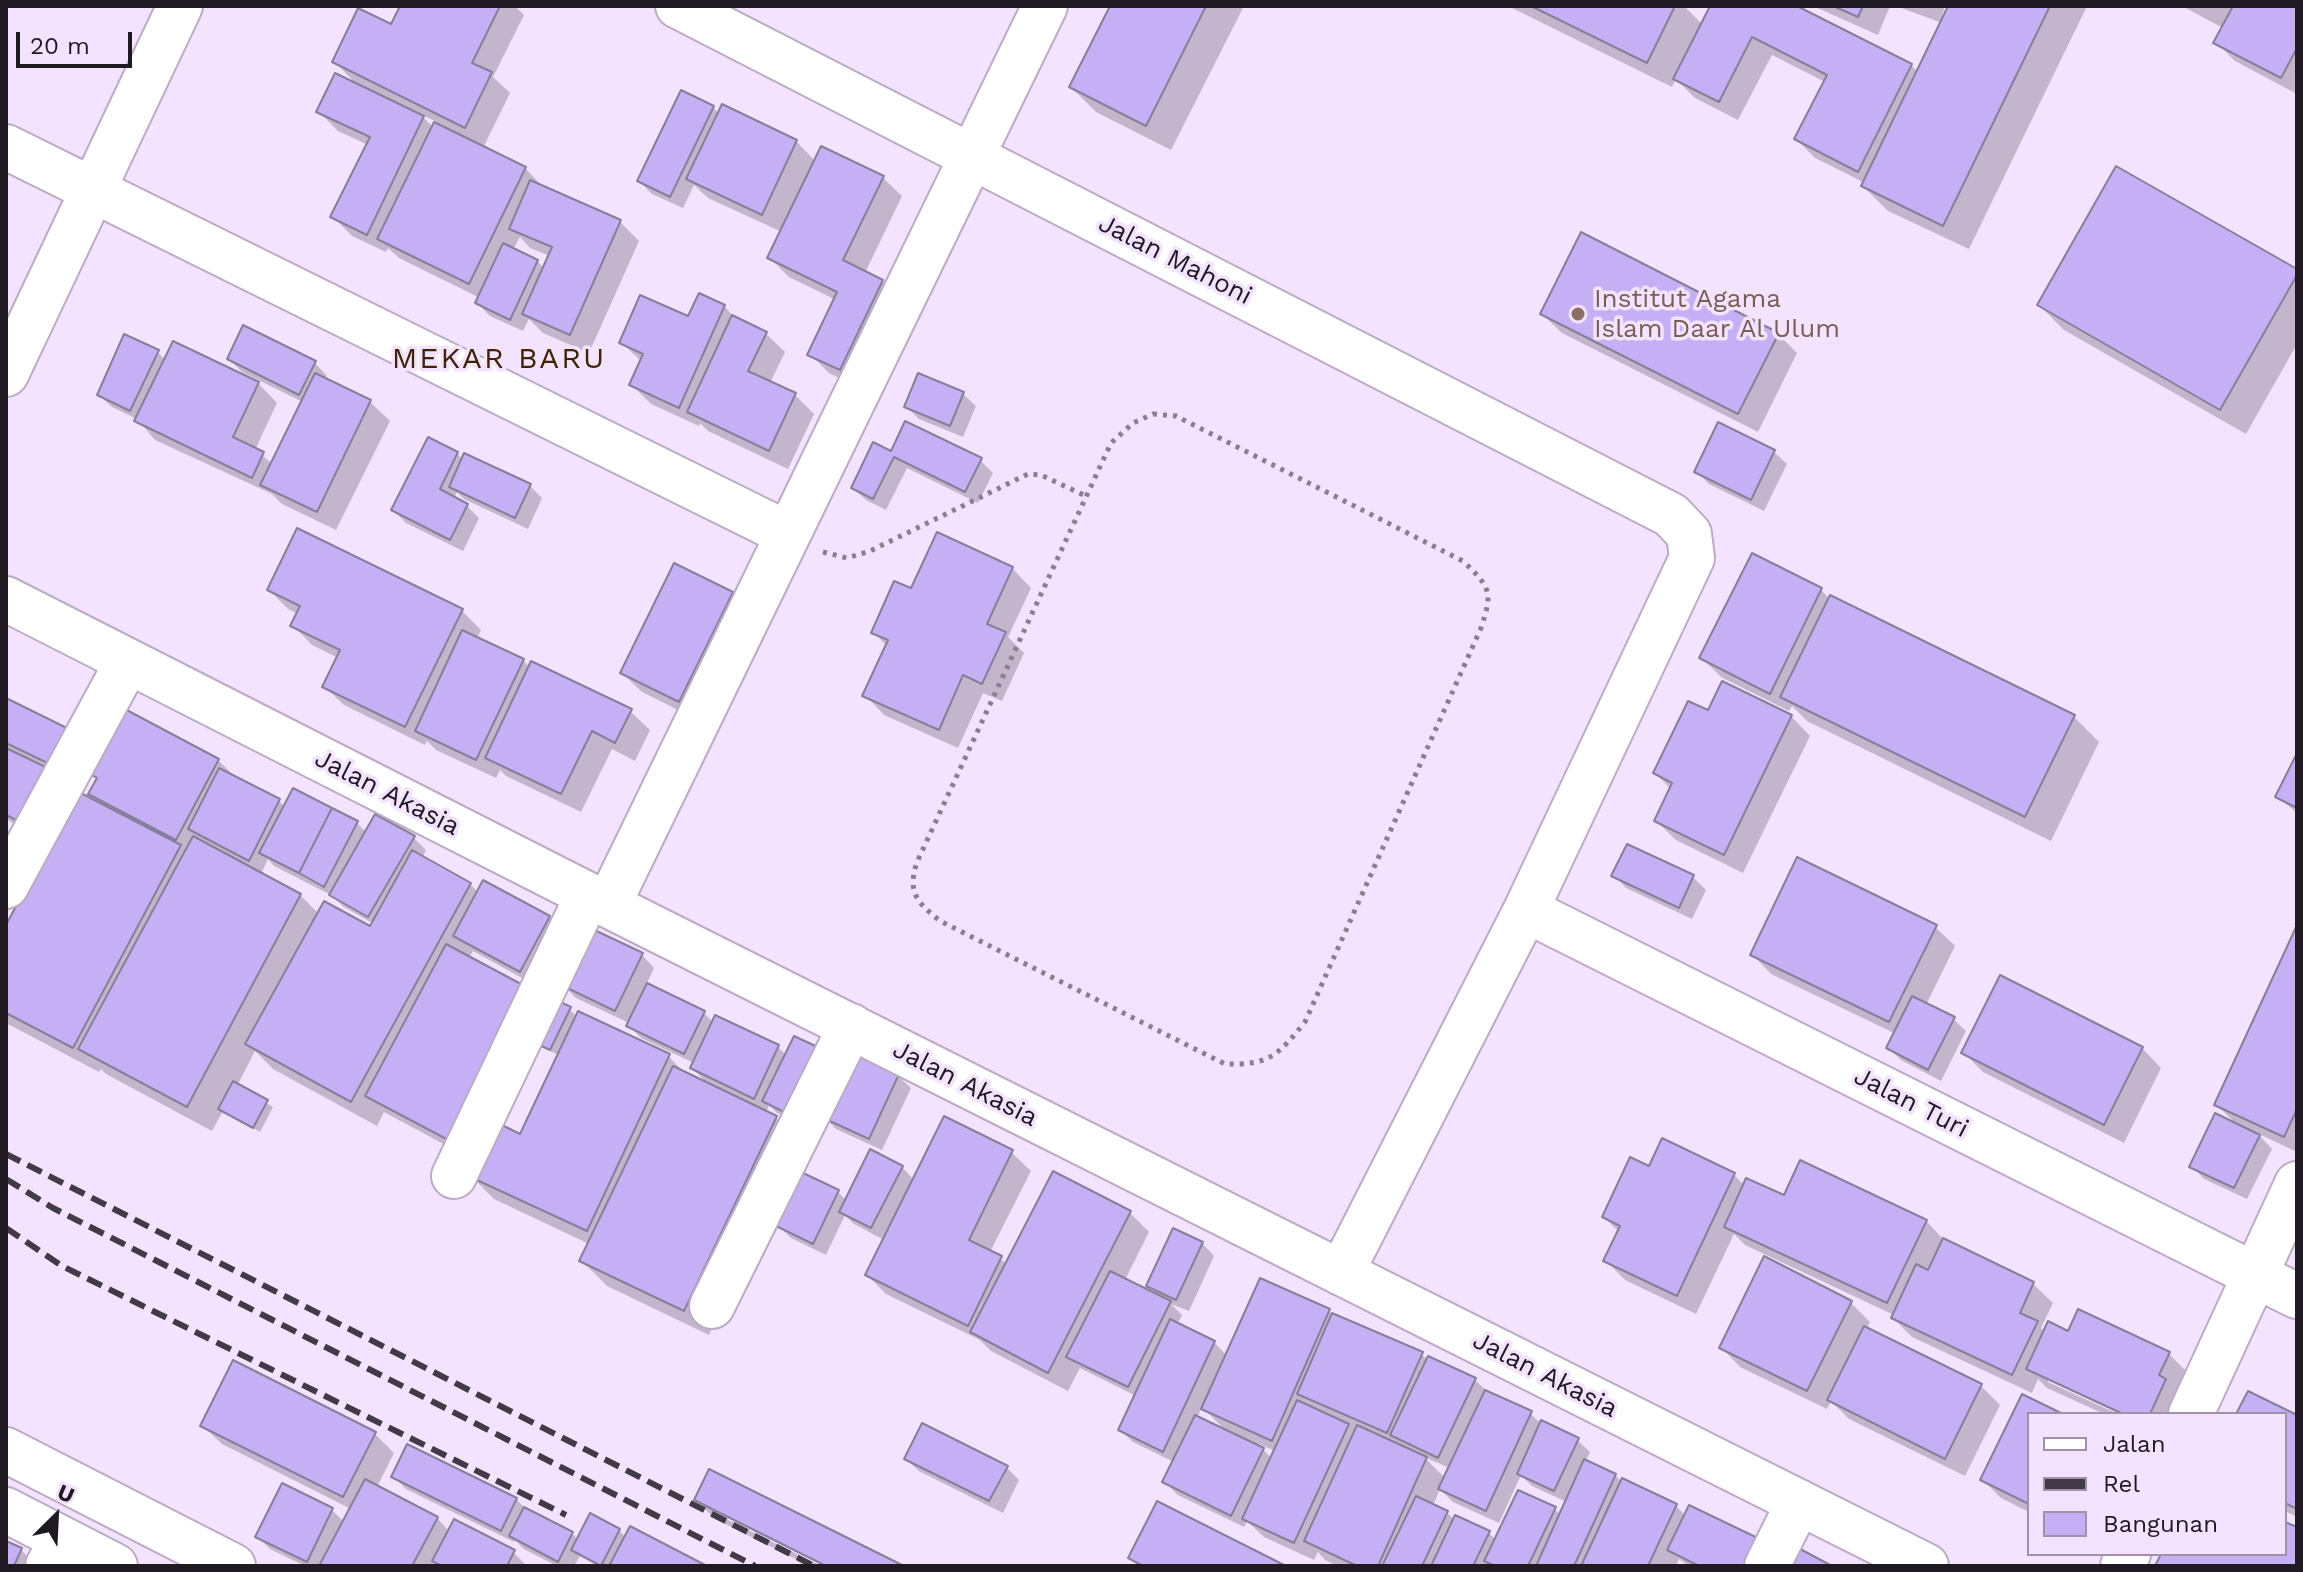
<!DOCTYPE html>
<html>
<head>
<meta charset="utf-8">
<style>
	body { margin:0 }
	#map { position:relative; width:2303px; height:1572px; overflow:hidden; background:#f4e3fe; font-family:"Work Sans",sans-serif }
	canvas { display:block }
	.frame { position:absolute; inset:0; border:8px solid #1f1922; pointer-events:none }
	.legend { position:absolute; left:2027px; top:1412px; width:260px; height:144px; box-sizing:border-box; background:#f4e3fe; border:2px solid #9f92a6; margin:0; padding:10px 14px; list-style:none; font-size:24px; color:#1f1922 }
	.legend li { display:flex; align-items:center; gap:16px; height:40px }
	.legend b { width:40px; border:2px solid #9f92a6 }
	.north { position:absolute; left:16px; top:1476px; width:80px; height:80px; -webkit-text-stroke:6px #f4e3fe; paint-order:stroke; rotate:24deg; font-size:22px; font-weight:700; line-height:32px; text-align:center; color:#1f1922 }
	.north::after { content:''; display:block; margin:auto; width:28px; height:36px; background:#1f1922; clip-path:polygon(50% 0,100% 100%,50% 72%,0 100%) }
	.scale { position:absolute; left:16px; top:32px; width:116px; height:36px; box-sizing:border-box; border:4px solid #1f1922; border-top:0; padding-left:10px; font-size:24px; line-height:28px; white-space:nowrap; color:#1f1922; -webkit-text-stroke:6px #f4e3fe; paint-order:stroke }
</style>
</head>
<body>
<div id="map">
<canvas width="2303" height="1572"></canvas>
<div class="frame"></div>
<ul class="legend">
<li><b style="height:10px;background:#fff"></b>Jalan</li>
<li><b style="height:10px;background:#423a46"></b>Rel</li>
<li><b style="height:22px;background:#c5b0f6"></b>Bangunan</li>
</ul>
<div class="north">U</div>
<div class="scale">20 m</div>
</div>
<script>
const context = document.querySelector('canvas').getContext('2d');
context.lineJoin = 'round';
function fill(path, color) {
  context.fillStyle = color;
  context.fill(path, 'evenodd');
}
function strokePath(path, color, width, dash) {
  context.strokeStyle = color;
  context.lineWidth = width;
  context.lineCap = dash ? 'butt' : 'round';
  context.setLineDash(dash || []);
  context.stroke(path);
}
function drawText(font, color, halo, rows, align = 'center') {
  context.font = font + ' "Work Sans",sans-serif';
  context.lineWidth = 7;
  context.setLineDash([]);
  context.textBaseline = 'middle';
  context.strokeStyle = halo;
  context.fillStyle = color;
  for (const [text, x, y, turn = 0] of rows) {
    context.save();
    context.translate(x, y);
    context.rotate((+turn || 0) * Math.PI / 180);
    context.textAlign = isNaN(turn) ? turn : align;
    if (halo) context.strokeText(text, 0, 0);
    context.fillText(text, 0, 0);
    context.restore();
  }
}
fill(new Path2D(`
	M402 6H515L524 15 493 77 510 93 483 148 525 168 545 189 620 222 639 241 589 353 543 333 529 319 523 331 490 316 477 303 480 298 399 258 388 248 386 252 352 236 333 217 368 145 338 131 319 112 357 85 334 61 392 27ZM420 114 437 122 434 128ZM520 237 530 248 550 256 544 268 537 261 513 250Z
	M1112 6H1244L1171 150 1096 112 1071 87Z
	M1508 6H1684L1703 25 1713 6H1793L1911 65 1918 72 1942 23 1896 6H1945L1942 15 1945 17 1950 6H2087L1969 249 1888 211 1863 186 1865 183 1815 158 1796 139 1825 82 1772 55 1738 120 1695 98 1676 79 1672 87Z
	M1813 6H1890L1878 35Z
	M2182 6H2297V94L2235 61 2216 42 2223 28Z
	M713 107 719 114 796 141 816 162 882 177 902 196 865 273 882 281 901 301 860 388 829 373 810 354 836 300 789 277 770 258 782 232 708 198 694 185 683 208 652 194 639 181Z
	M2297 272V344L2246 434 2064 330 2039 305Z
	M724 306 738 321 765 333 785 352 770 383 795 395 814 414 788 469 708 431 700 423 699 426 651 404 632 385 642 362 621 342Z
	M1542 314 1778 334 1797 353 1758 432 1562 333Z
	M157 352 166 360 255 380 277 403 255 450 273 464 303 402 242 372 229 359 315 363 327 376 325 380 370 402 390 421 336 530 282 504 272 494 155 440 137 419 112 407 99 395Z
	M963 394 976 406 963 437 919 419 906 406Z
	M429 439 457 453 463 460 530 486 542 498 528 529 464 499 457 492 454 499 467 506 479 518 463 551 406 523 393 510Z
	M1774 452 1787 464 1764 511 1709 484 1696 471Z
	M892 454 980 460 993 473 978 503 907 468 886 510 866 500 853 488Z
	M1012 568 1031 588 1008 637 1024 653 1002 701 983 693 958 748 884 715 865 695 887 646 873 632 912 591Z
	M269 590 462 611 481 630 477 639 523 660 530 668 630 711 650 730 635 761 612 749 581 812 506 776 500 770 496 778 436 750 427 741 425 745 344 705 324 686 338 658 312 645 293 625 298 614 288 609Z
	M1821 590 1830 599 2074 717 2099 742 2051 841 1807 721 1792 706 1789 711 1721 677 1701 657Z
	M732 594 751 613 698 720 642 692 622 673Z
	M6 702 78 735 41 837 6 819Z
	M1708 713 1791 716 1810 736 1743 873 1676 840 1656 821 1671 789 1655 773Z
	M2297 758V813L2278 797Z
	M218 760 237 779 279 801 285 807 357 823 366 832 413 837 426 850 422 858 470 884 479 893 484 883 549 918 562 931 533 984 473 951 469 958 569 1009 577 1017 668 1056 688 1076 710 1086 692 1068 694 1063 641 1038 628 1025 629 1023 576 998 563 985 642 955 654 968 646 985 703 1012 713 1022 778 1047 787 1056 805 1127 777 1113 769 1105 766 1113 776 1118 801 1143 709 1335 607 1286 581 1260 589 1244 494 1199 469 1174 475 1161 384 1112 377 1126 273 1069 255 1051 237 1086 273 1107 260 1132 223 1111 212 1131 106 1074 101 1069 99 1072 6 1023V929L102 805 91 794 98 781 89 772ZM268 859 274 866 331 895 344 907 374 924 371 929 319 914 300 895 261 874ZM536 1045 559 1055 521 1136 494 1124Z
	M1628 846 1693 877 1706 890 1692 919 1626 888 1614 875Z
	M1935 927 1955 946 1926 1005 1953 1019 1966 1031 1941 1081 1901 1060 1889 1048 1896 1034 1771 974 1752 954Z
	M2297 929V1152L2257 1133 2272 1149 2247 1199 2204 1179 2192 1166 2238 1126 2217 1105Z
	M2142 1048 2161 1068 2124 1143 1983 1072 1964 1053Z
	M898 1076 911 1088 882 1150 836 1129 823 1116Z
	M1663 1140 1734 1175 1745 1186 1785 1198 1926 1221 1945 1241 2033 1284 2053 1303 2041 1328 2045 1332 2069 1333 2169 1354 2188 1373 2178 1414H2128L2048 1377V1382L2118 1414H2104L2047 1388 2038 1379 2032 1393 1912 1337 1893 1318 1894 1315 1745 1245 1734 1234 1696 1314 1625 1280 1606 1261 1620 1233 1604 1217 1650 1168Z
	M1011 1152 1031 1171 990 1252 1007 1264 1054 1174 1130 1213 1149 1232 1125 1280 1159 1296 1148 1286 1202 1243 1214 1256 1189 1311 1171 1304 1182 1315 1177 1325 1214 1342 1227 1356 1329 1311 1334 1316 1421 1354 1428 1360 1475 1380 1488 1392 1530 1413 1541 1424 1577 1440 1590 1452 1585 1462 1615 1475 1622 1482 1676 1506 1686 1516 1775 1566H1689L1679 1559 1676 1566H1338L1325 1560 1318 1552 1314 1560 1264 1537 1247 1521 1244 1527 1178 1495 1165 1482 1174 1462 1133 1442 1120 1430 1136 1396 1080 1368 1068 1391 991 1351 980 1340 886 1294 867 1275 884 1240 854 1224 845 1215 826 1255 791 1238 778 1225 838 1192 847 1201 902 1167 914 1180ZM1202 1407 1226 1431 1197 1418ZM1257 1443 1275 1451 1272 1459ZM1424 1457 1450 1468 1445 1478ZM1521 1475 1532 1486 1567 1502 1561 1515 1554 1509 1496 1540 1489 1533 1455 1520 1447 1513 1433 1506 1440 1489 1453 1502 1499 1523Z
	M1851 1303 1870 1322 1866 1330 1981 1386 2000 1405 1965 1476 1849 1419 1831 1401 1827 1409 1740 1367 1721 1347Z
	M2249 1394 2297 1417V1517L2285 1511V1414H2239Z
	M2023 1397 2058 1414H2029V1512L2001 1498 1982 1479Z
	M202 1425 375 1434 394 1453 377 1487 437 1518 449 1531 513 1552 526 1565 305 1566 270 1549 257 1536 282 1486 332 1510 344 1522 351 1509 222 1444Z
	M906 1459 1006 1467 1019 1480 1003 1513 919 1471Z
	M393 1476 516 1499 527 1510 572 1533 578 1540 619 1530 626 1538 702 1566H599L580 1556 574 1566H557L524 1549 515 1540 514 1542 406 1489Z
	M696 1500 899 1566H830L716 1509V1514L821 1566H810L715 1519Z
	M6 1543 21 1550 37 1566H6Z`), '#0003');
const building = new Path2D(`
	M400 6H500L472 63 492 72 465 128 332 62 358 8 391 24Z
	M1110 6H1206L1146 126 1069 87Z
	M1531 6H1675L1647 63Z
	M1710 6H1797L1912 64 1858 172 1794 139 1827 75 1752 37 1719 102 1673 79Z
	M1833 6H1863L1858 17Z
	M1948 6H2050L1943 226 1861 186Z
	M2233 6H2297V48L2281 78 2213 43Z
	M335 73 424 116 367 235 330 217 370 137 316 112Z
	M681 90 714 106 670 197 637 181Z
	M722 104 797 140 762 215 686 179Z
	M434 122 526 167 469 284 377 239Z
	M821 146 884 176 843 260 883 280 840 370 807 355 837 292 767 258Z
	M2116 166 2297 269V275L2220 410 2037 305Z
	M530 180 621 220 570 335 522 314 552 247 509 229Z
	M1581 232 1779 333 1738 414 1540 314Z
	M503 243 538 260 510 320 475 303Z
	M699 293 725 305 679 408 629 385 643 354 619 343 640 295 688 316Z
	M732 315 767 332 748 371 796 393 769 451 687 412Z
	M243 325 316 361 299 395 227 359Z
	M124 334 159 350 130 411 97 395Z
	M173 341 259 382 233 437 264 452 252 478 134 421Z
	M315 373 371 400 317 512 260 485Z
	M918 373 964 392 950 426 904 407Z
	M905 421 982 458 965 492 894 457 873 499 851 488 873 442 891 451Z
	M1718 422 1775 450 1751 500 1694 472Z
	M428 437 458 452 440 489 468 504 450 540 391 510Z
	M464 453 531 484 515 518 449 487Z
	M297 528 463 609 405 727 322 687 340 650 290 626 300 606 267 590Z
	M937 532 1013 567 987 624 1006 632 982 684 963 675 939 730 862 696 888 640 871 633 894 581 911 588Z
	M1752 553 1822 588 1770 694 1699 658Z
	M674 563 733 592 679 702 620 673Z
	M1830 595 2075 715 2025 817 1780 697Z
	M462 630 524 659 476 760 415 731Z
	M531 661 632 709 615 743 592 731 561 794 485 758Z
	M1722 681 1792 715 1724 855 1654 821 1672 783 1653 773 1688 701 1708 710Z
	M6 698 79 734 62 770 6 743Z
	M121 707 219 759 176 840 88 794 97 778 87 772Z
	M6 748 56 772 28 826 6 815Z
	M2297 753V808L2275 797Z
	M219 768 280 799 249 861 188 829Z
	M293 788 332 808 299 873 259 853Z
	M77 791 181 845 73 1048 6 1013V925Z
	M332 808 358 821 324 887 299 873Z
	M375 814 415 836 368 917 329 895Z
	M193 836 301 894 187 1107 78 1049Z
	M1627 844 1694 875 1679 908 1611 876Z
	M412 850 471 883 351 1102 245 1044 324 901 370 926Z
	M1797 857 1937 925 1889 1022 1750 955Z
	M483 880 550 916 520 972 453 936Z
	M2297 925V1109L2284 1137 2214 1105Z
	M588 927 643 953 615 1011 561 985Z
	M446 944 536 992 454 1143 365 1096Z
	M2000 975 2143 1047 2104 1125 1961 1053Z
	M647 983 705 1011 684 1054 626 1026Z
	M1912 996 1955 1017 1928 1070 1886 1048Z
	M550 997 571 1007 550 1050 529 1040Z
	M578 1011 670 1054 587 1231 466 1175 492 1120 520 1134Z
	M715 1015 779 1045 754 1099 690 1068Z
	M794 1036 824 1050 792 1116 762 1101Z
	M850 1051 899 1074 869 1139 821 1117Z
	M673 1066 777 1116 684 1311 579 1261Z
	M233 1081 268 1100 253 1128 218 1109Z
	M2215 1113 2260 1135 2234 1188 2189 1167Z
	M944 1116 1013 1150 969 1240 1002 1256 968 1326 865 1275Z
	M1662 1138 1735 1173 1677 1296 1603 1261 1620 1226 1602 1217 1630 1157 1649 1166Z
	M870 1149 903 1166 871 1228 839 1212Z
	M1800 1160 1927 1220 1887 1303 1724 1227 1746 1178 1784 1195Z
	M1053 1171 1131 1211 1048 1373 970 1332Z
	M801 1172 839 1190 813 1244 776 1226Z
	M1173 1228 1203 1242 1176 1300 1146 1286Z
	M1943 1238 2034 1282 2020 1313 2038 1321 2012 1375 1891 1318 1916 1264 1928 1270Z
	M1764 1256 1852 1301 1807 1391 1719 1348Z
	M1110 1271 1171 1301 1128 1387 1066 1357Z
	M1260 1278 1330 1309 1272 1441 1201 1409Z
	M2078 1309 2170 1352 2159 1375 2166 1379 2150 1414H2123L2026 1369 2048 1321 2068 1331Z
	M1332 1313 1423 1352 1387 1433 1297 1394Z
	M1170 1319 1215 1341 1163 1452 1118 1430Z
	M1864 1326 1982 1384 1945 1459 1827 1400Z
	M1428 1356 1476 1378 1438 1458 1390 1435Z
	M233 1360 376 1432 343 1497 200 1426Z
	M1485 1390 1532 1411 1486 1511 1438 1489Z
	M2248 1391 2297 1415V1509L2285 1503V1414H2236Z
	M2022 1394 2063 1414H2029V1504L1980 1480Z
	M1297 1400 1349 1424 1294 1543 1242 1519Z
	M1195 1415 1264 1448 1231 1516 1162 1482Z
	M1541 1420 1579 1438 1554 1491 1517 1474Z
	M922 1423 1008 1466 989 1501 904 1459Z
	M1357 1425 1427 1457 1378 1566H1357L1304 1541Z
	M407 1444 517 1498 501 1531 391 1477Z
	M1584 1459 1616 1474 1574 1566H1536Z
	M709 1469 904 1566H826L694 1500Z
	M1622 1478 1677 1504 1648 1566H1581Z
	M365 1479 438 1517 412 1566H319Z
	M282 1483 333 1508 307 1562 255 1537Z
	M1518 1490 1556 1507 1528 1566H1495L1484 1561Z
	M1416 1496 1448 1511 1422 1566H1382Z
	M1157 1501 1286 1566H1143L1128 1558Z
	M1689 1505 1768 1543 1757 1566H1699L1667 1550Z
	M524 1507 573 1532 558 1562 509 1536Z
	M590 1513 620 1529 601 1566 571 1550Z
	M1455 1515 1490 1531 1473 1566H1431Z
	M454 1519 515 1550 507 1566H442L432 1561Z
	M2285 1522 2297 1527V1566H2155L2161 1554H2285Z
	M630 1526 707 1566H609Z
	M6 1541 22 1548 14 1566H6Z
	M1789 1543 1832 1566H1777Z`);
fill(building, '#c5b0f6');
strokePath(building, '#867f99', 2);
const minor = new Path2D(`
	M678 6 1671 515 1689 534 1692 558 1526 910 1341 1273
	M6 147 788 534
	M6 374 180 6
	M6 599 608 905 1926 1566
	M6 886 128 661
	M608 905 1045 6
	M1526 910 2297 1296
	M454 1176 588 895
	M712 1306 851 1026
	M2191 1414 2297 1184
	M48 1566 62 1539
	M1767 1566 1799 1502
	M2123 1566 2128 1554`);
const major = new Path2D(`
	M6 1450 233 1566
	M6 1510 115 1566`);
strokePath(minor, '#bcabc4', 48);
strokePath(major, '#bcabc4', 48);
strokePath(new Path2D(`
	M1153 414 1176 416 1463 561C1491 588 1493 592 1481 628L1305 1022C1277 1056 1270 1065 1225 1064L940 921C917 902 907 893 917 862L1111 443 1133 423Z
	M823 552 847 558 870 551 1028 474 1041 475 1086 496`), '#8a7e90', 5, [4, 6]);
strokePath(minor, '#fff', 44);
strokePath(major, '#fff', 44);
strokePath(new Path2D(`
	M6 1154 814 1566
	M6 1179 53 1208 755 1566
	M6 1228 62 1266 566 1515`), '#423a46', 6, [16, 8]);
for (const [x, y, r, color] of [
	[1578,314,8,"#8d6e63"]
]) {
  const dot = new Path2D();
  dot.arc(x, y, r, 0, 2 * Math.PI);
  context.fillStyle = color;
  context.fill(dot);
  strokePath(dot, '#f4e3fe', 3);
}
drawText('26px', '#1f1922', '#f4e3fe', [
	["Jalan Mahoni",1175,260,27],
	["Jalan Akasia",387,793,27],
	["Jalan Akasia",965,1084,27],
	["Jalan Turi",1911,1103,27],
	["Jalan Akasia",1545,1375,27]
]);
drawText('26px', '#785e54', '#f4e3fe', [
	["Institut Agama",1594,299],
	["Islam Daar Al Ulum",1594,329]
], 'left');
context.letterSpacing = '2px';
drawText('30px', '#3e2403', '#f4e3fe', [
	["MEKAR BARU",499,359]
]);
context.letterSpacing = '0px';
</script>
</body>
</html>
